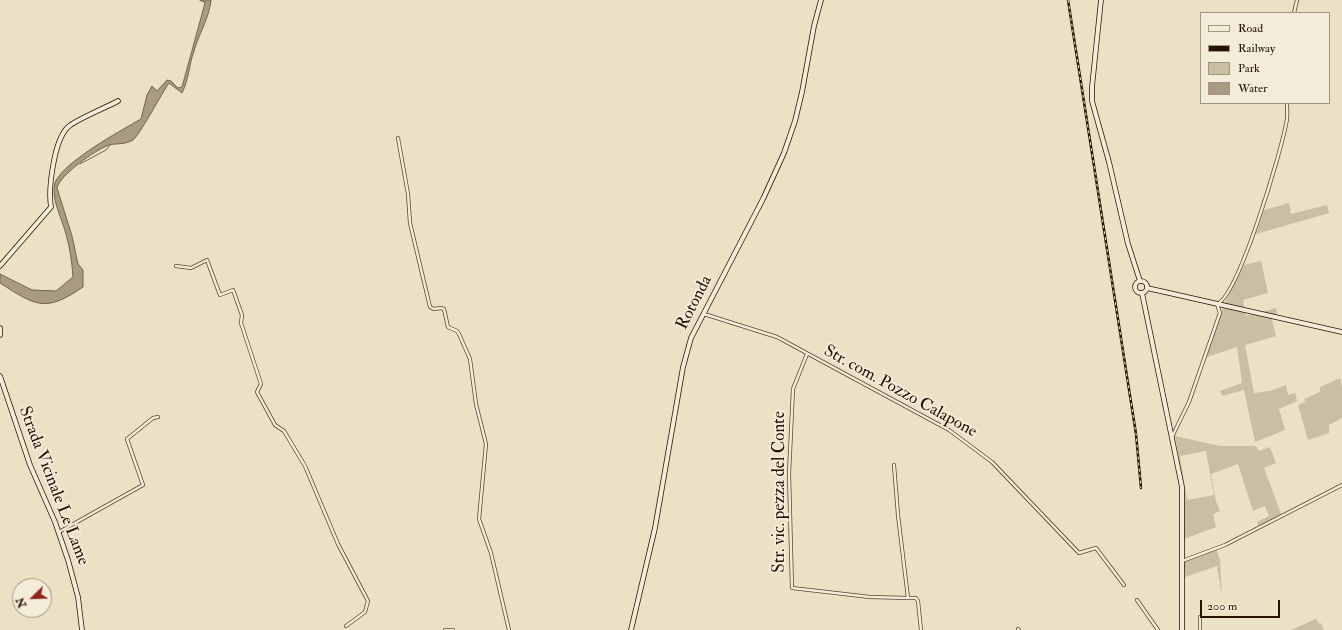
<!DOCTYPE html>
<html>
<head>
<meta charset="utf-8">
<style>
	body { margin:0 }
	#map { position:relative; width:1342px; height:630px; overflow:hidden; background:#ebe1c4; font-family:"IM FELL Double Pica",serif }
	canvas { display:block }
	.legend { position:absolute; left:1200px; top:12px; width:130px; height:92px; box-sizing:border-box; background:#f2ecd9; border:1px solid #a19582; margin:0; padding:5px 7px; list-style:none; font-size:12px; color:#271200 }
	.legend li { display:flex; align-items:center; gap:8px; height:20px }
	.legend b { width:20px; border:1px solid #a19582 }
	.north { position:absolute; left:12px; top:578px; width:40px; height:40px; box-sizing:border-box; background:#f2ecd9; border:1px solid #a19582; border-radius:50%; rotate:247deg; font-size:11px; font-weight:700; line-height:16px; text-align:center; color:#271200 }
	.north::after { content:''; display:block; margin:auto; width:14px; height:18px; background:#8f2418; clip-path:polygon(50% 0,100% 100%,50% 72%,0 100%) }
	.scale { position:absolute; left:1200px; top:600px; width:80px; height:18px; box-sizing:border-box; border:2px solid #271200; border-top:0; padding-left:5px; font-size:12px; line-height:14px; white-space:nowrap; color:#271200; -webkit-text-stroke:3px #f2ecd9; paint-order:stroke }
</style>
</head>
<body>
<div id="map">
<canvas width="1342" height="630"></canvas>
<ul class="legend">
<li><b style="height:5px;background:#f2ecd9"></b>Road</li>
<li><b style="height:5px;background:#271200"></b>Railway</li>
<li><b style="height:11px;background:#cabea3"></b>Park</li>
<li><b style="height:11px;background:#a89b81"></b>Water</li>
</ul>
<div class="north">N</div>
<div class="scale">200 m</div>
</div>
<script>
const context = document.querySelector('canvas').getContext('2d');
context.lineJoin = 'round';
function fill(path, color) {
  context.fillStyle = color;
  context.fill(path, 'evenodd');
}
function strokePath(path, color, width, dash) {
  context.strokeStyle = color;
  context.lineWidth = width;
  context.lineCap = dash ? 'butt' : 'round';
  context.setLineDash(dash || []);
  context.stroke(path);
}
function drawText(font, color, halo, rows, align = 'center') {
  context.font = font + ' "IM FELL Double Pica",serif';
  context.lineWidth = 4;
  context.setLineDash([]);
  context.textBaseline = 'middle';
  context.strokeStyle = halo;
  context.fillStyle = color;
  for (const [text, x, y, turn = 0] of rows) {
    context.save();
    context.translate(x, y);
    context.rotate((+turn || 0) * Math.PI / 180);
    context.textAlign = isNaN(turn) ? turn : align;
    if (halo) context.strokeText(text, 0, 0);
    context.fillText(text, 0, 0);
    context.restore();
  }
}
fill(new Path2D(`
	M1289 203 1291 214 1327 205 1329 213 1256 234 1264 210Z
	M1261 261 1268 293 1243 300 1246 316 1276 308 1277 314 1271 316 1276 336 1245 345 1254 393 1270 391 1286 385 1288 395 1295 393 1297 401 1279 409 1285 430 1255 442 1244 390 1222 396 1220 391 1242 383 1237 347 1204 358 1225 302 1244 265Z
	M1340 378 1342 387V418L1329 425V433L1308 440 1298 405 1305 402 1304 399 1320 392V387Z
	M1175 436 1220 446H1256L1259 451 1270 447 1276 463 1264 468 1281 514 1258 526 1257 522 1269 516 1265 506 1253 511 1238 464 1211 474 1216 501 1220 511 1213 514 1216 527 1184 539 1185 490ZM1206 451 1214 495 1187 500 1180 456Z
	M1216 549 1220 560 1222 597 1217 566 1185 577 1184 561Z
	M1316 619 1319 624 1321 623 1324 630H1291Z`), '#cabea3');
const water = new Path2D(`
	M200 0H211C209 19 199 33 194 51 189 65 189 79 182 93L169 83C162 93 139 136 133 140 125 145 116 143 109 145 95 150 60 175 57 188L72 236 78 264 83 270V287C45 313 36 306 0 283V274L32 290 56 291 73 277C72 263 70 248 66 234 62 219 53 203 54 187 55 166 122 130 141 119L147 95 152 86 157 91 167 80 171 81 178 88 182 87 205 3Z`);
fill(water, '#a89b81');
strokePath(water, '#74644d', 1);
strokePath(new Path2D(`
	M80 164 106 150 111 144`), '#74644d', 1);
const street = new Path2D(`
	M1294 13 1297 0
	M398 138 408 194 410 223 430 307 434 309 441 308 444 309 448 327 457 331 459 334 470 359 476 404 486 444 479 519 491 553 509 630
	M176 266 191 268 207 260 220 295 233 290 242 315 241 323 261 384 257 392 275 425 284 431 305 466 338 544 368 601 365 612 346 626
	M704 314 777 337 949 430 992 462 1079 553 1096 548 1124 585
	M807 354 793 389 789 474 792 588 870 597 908 598
	M1172 437 1189 402 1220 313 1217 304C1239 295 1281 152 1286 124 1288 118 1287 110 1287 103
	M894 465 898 515 908 598H916L918 601 921 630
	M59 532 143 485 127 439 153 418 158 417
	M1182 561 1225 545 1342 485
	M1137 600 1158 630
	M1200 617V630
	M1018 629 1019 630
	M445 630H453`);
const secondary = new Path2D(`
	M1101 0 1092 87V101L1109 162 1128 244 1140 281
	M0 266 51 207C48 189 54 140 68 127 75 120 107 107 118 101
	M1135 287a6 6 0 1 1 12 0a6 6 0 1 1-12 0Z
	M1147 288 1342 332
	M1142 293 1182 487V630
	M0 328V335
	M0 376 30 465 55 522 68 560 78 597 82 630
	M631 630 655 528 683 367 691 338 763 199 784 153 795 121 802 92 814 26 821 0`);
strokePath(street, '#584631', 4);
strokePath(secondary, '#271200', 5.5);
strokePath(street, '#f2ecd9', 2.5);
strokePath(secondary, '#f2ecd9', 4);
const rail = new Path2D(`
	M1068 0 1136 434 1141 488`);
strokePath(rail, '#271200', 2.5);
strokePath(rail, '#f2ecd9', 1, [3]);
drawText('17px', '#271200', '#f2ecd9', [
	["Rotonda",695,303,-63],
	["Str. com. Pozzo Calapone",900,392,29],
	["Strada Vicinale Le Lame",53,486,69],
	["Str. vic. pezza del Conte",780,492,-90]
]);
</script>
</body>
</html>
